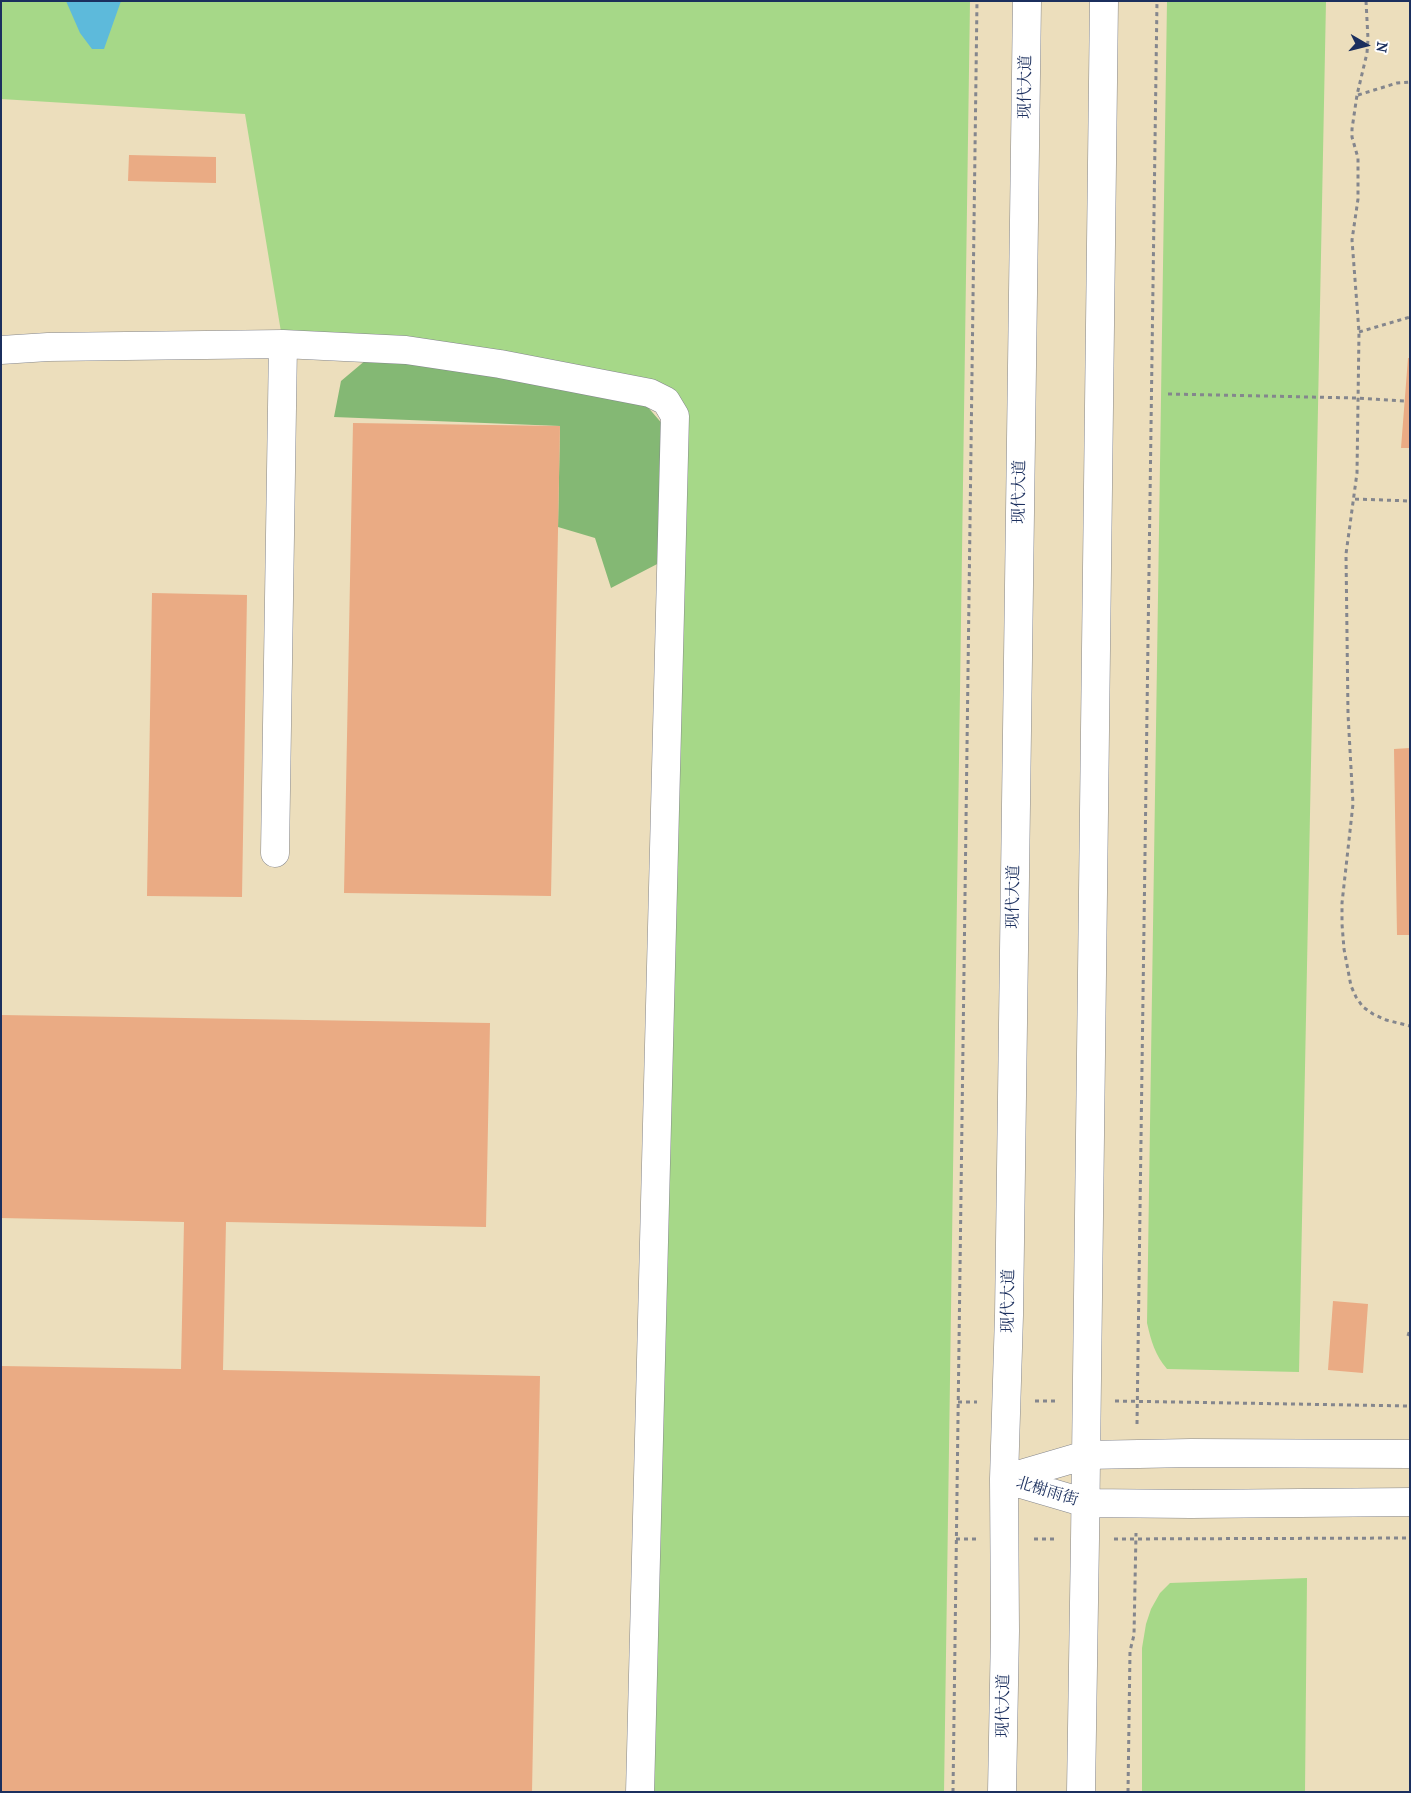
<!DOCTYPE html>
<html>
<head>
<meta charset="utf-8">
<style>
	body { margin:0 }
	#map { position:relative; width:1411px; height:1793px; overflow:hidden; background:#ecdebc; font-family:"IM FELL French Canon",serif }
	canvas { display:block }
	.frame { position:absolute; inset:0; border:2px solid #1b2f5e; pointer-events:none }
	.north { position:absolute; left:1341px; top:20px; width:50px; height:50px; -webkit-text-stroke:4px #fff; paint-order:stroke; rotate:98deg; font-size:14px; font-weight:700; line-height:20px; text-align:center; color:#1b2f5e }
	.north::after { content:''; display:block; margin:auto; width:18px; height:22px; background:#1b2f5e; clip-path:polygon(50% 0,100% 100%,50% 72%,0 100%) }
</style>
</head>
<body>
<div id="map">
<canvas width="1411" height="1793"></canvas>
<div class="frame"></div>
<div class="north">N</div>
</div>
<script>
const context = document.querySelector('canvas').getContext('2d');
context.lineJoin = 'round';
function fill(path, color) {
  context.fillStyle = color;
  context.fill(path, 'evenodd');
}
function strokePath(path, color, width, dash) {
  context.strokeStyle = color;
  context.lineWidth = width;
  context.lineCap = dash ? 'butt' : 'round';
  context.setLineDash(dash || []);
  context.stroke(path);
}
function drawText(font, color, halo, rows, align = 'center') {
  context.font = font + ' "IM FELL French Canon","Noto Serif SC",serif';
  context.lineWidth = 5;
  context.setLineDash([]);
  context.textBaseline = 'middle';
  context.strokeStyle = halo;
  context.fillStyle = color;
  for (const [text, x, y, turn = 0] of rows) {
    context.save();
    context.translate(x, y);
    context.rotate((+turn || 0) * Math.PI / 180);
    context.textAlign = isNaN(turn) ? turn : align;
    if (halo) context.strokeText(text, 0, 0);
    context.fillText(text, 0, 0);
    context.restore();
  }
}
fill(new Path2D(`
	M1 1H970L944 1792H638L666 402 283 344 245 114 1 99Z
	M1167 1H1326L1299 1372 1167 1369C1155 1355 1151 1341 1147 1323Z
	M1307 1578 1305 1792H1142V1648L1146 1624 1151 1609 1160 1593 1170 1583Z`), '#a6d888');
fill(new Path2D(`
	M379 349 633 390 665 427 663 561 611 588 595 538 558 527 560 426 334 417 341 381Z`), '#84b874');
fill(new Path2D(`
	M66 1H121L104 49H92L80 33Z`), '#5dbadb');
fill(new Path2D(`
	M129 155 216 157V183L128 181Z
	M1408 358H1410V448H1401Z
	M353 423 560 426 551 896 344 893Z
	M152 593 247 595 242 897 147 896Z
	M1410 748V935H1397L1394 749Z
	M1 1015 490 1023 486 1227 226 1222 223 1370 540 1376 532 1792H1V1366L181 1369 184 1222 1 1218Z
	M1333 1301 1368 1304 1363 1373 1328 1370Z`), '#eaab84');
const minor = new Path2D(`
	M1 350 48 347 283 344 406 350 500 364 650 393 666 401 675 416 640 1792
	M275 853 283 344`);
const major = new Path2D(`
	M1004 1479 1086 1503 1191 1504 1410 1502
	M1004 1479 1086 1455 1191 1453 1410 1454
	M1002 1792 1005 1631 1004 1479 1009 1315 1027 1
	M1081 1792 1085 1539 1104 1`);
strokePath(minor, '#84868d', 29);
strokePath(major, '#84868d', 29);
strokePath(new Path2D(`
	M1366 1 1368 39 1367 53 1357 95 1352 129V137L1358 158V199L1352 240 1359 332 1357 473 1346 554 1348 714 1353 804 1342 903V924L1344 949 1351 986 1356 997 1363 1007 1373 1014 1386 1020 1410 1026
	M1358 95 1397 83 1410 82
	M1359 332 1410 317
	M1168 394 1357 398 1405 401
	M1355 499 1410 501
	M1408 1336 1410 1329
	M1035 1401H1057
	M1115 1401 1410 1406
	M958 1402H977
	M1137 1424 1157 1
	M956 1539H976
	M1034 1539H1056
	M1114 1539 1410 1538
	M953 1792 977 1
	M1128 1792 1130 1651 1134 1635 1136 1533`), '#84868d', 3, [4, 4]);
strokePath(minor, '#fff', 28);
strokePath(major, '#fff', 28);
drawText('16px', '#1b2f5e', '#fff', [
	["现代大道",1026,87,-89],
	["现代大道",1020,492,-89],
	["现代大道",1014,897,-89],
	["现代大道",1009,1301,-89],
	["北榭雨街",1047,1492,17],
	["现代大道",1004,1706,-89]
]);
</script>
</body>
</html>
